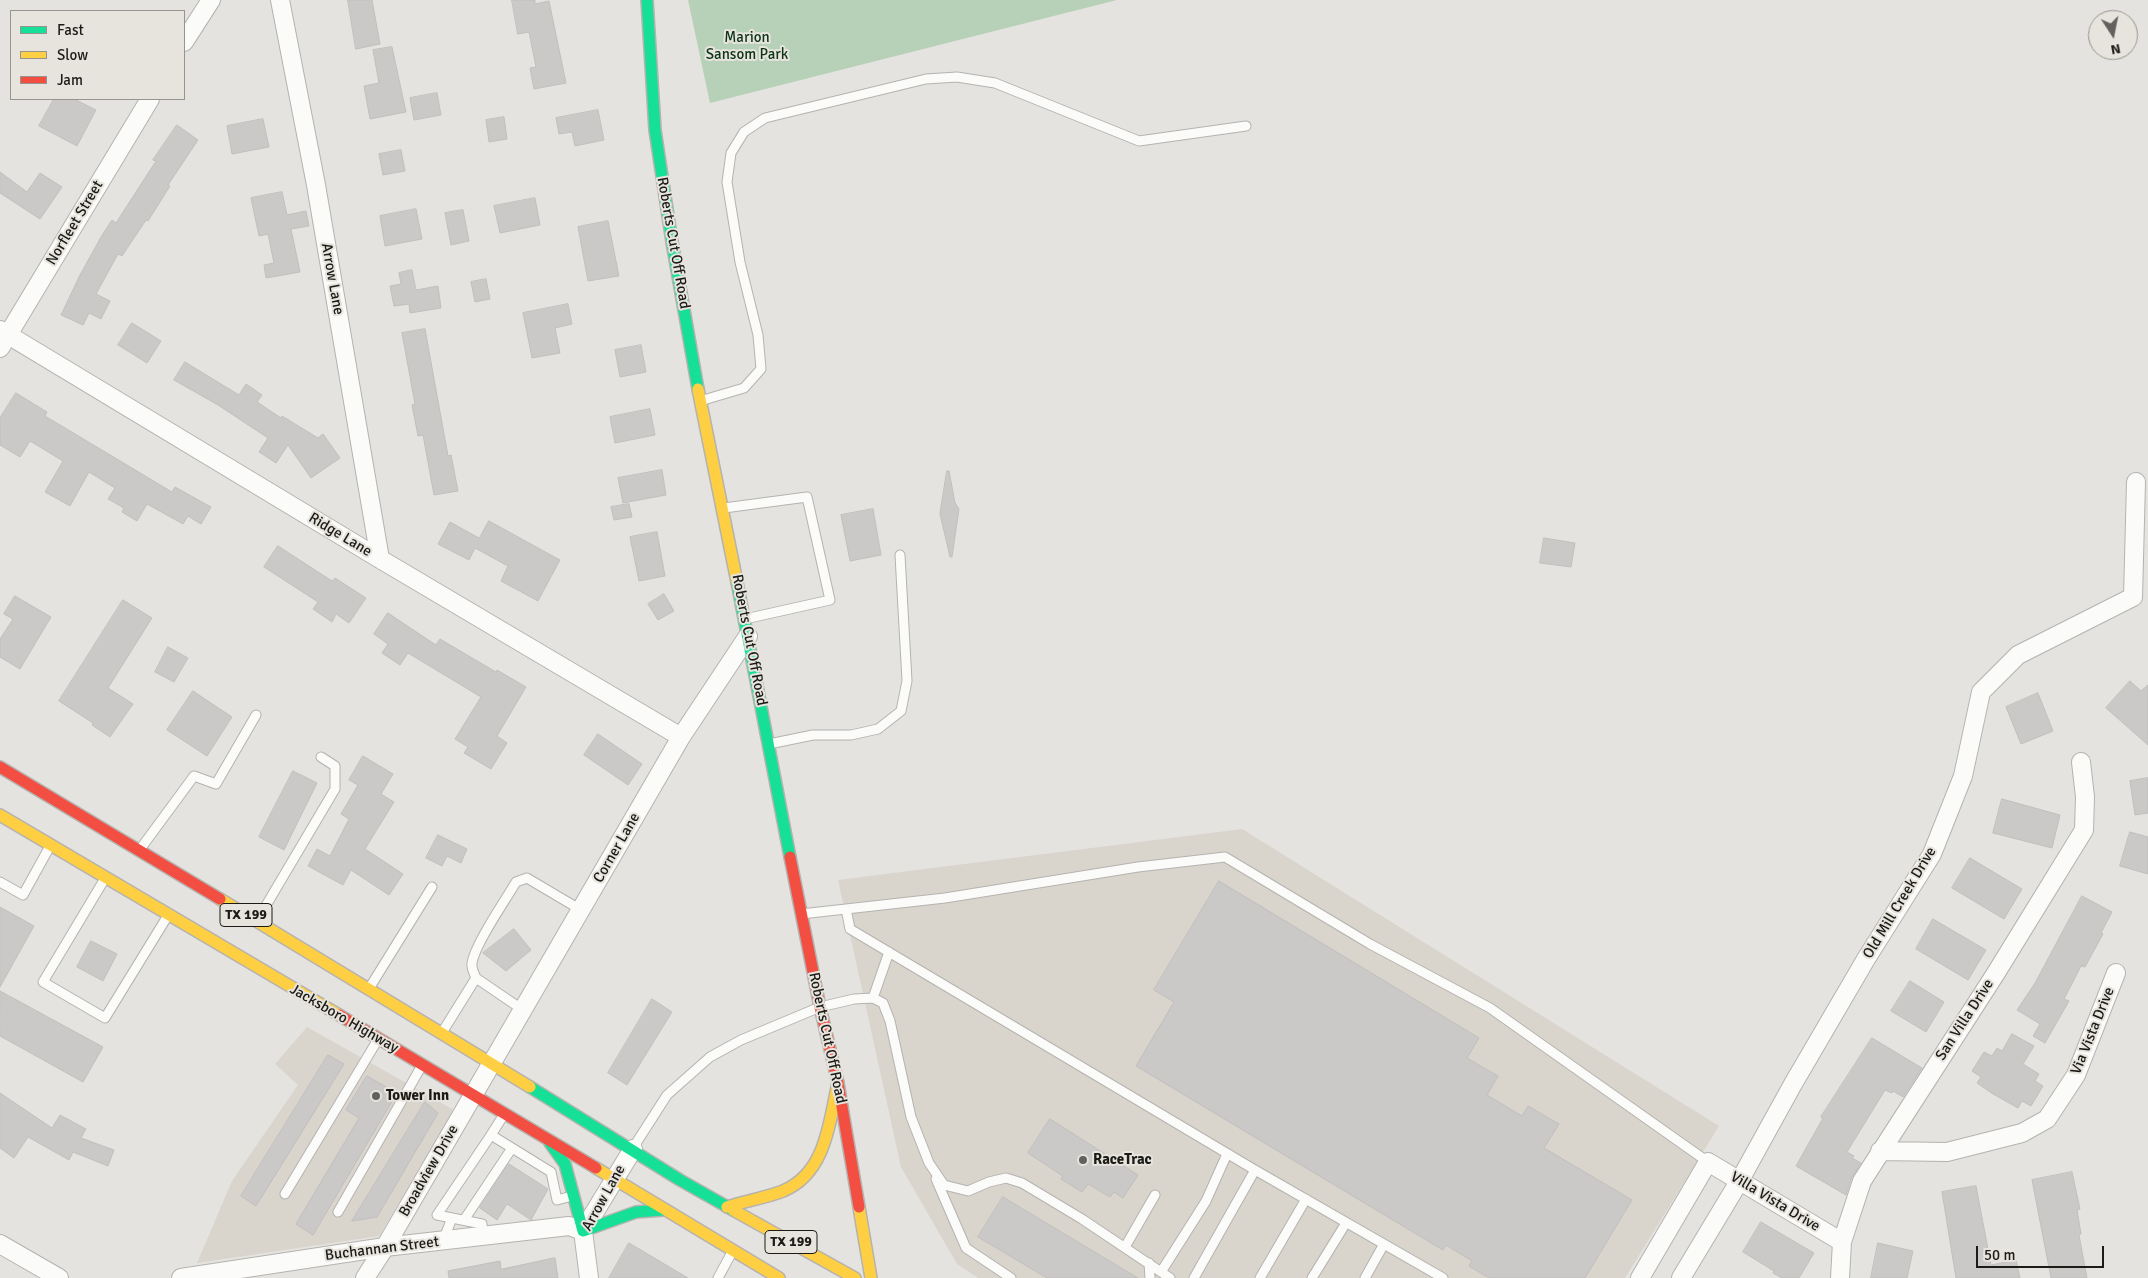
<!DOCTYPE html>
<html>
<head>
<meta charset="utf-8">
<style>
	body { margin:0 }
	#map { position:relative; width:2148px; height:1278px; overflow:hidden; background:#e5e3df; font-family:Signika,sans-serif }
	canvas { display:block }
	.legend { position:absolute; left:10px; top:10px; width:175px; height:90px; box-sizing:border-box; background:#e7e4dd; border:1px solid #96948e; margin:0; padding:6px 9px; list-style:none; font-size:15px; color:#1c1b18 }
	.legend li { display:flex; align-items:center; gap:10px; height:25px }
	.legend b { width:25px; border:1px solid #96948e }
	.north { position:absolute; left:2088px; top:10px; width:50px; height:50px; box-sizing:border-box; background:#e7e4dd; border:1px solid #96948e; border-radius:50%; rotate:169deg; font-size:14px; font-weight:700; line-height:20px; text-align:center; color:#1c1b18 }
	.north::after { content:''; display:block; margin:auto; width:18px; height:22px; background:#62615e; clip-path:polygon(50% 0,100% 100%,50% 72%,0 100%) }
	.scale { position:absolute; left:1976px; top:1246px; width:128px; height:22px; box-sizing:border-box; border:2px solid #1c1b18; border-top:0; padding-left:6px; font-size:15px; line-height:18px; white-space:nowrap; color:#1c1b18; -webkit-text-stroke:4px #e7e4dd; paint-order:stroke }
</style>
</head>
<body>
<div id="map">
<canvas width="2148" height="1278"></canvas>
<ul class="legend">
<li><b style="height:6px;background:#16e098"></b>Fast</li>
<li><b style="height:6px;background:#ffcf43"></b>Slow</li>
<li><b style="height:6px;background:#f24e42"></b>Jam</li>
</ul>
<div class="north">N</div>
<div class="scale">50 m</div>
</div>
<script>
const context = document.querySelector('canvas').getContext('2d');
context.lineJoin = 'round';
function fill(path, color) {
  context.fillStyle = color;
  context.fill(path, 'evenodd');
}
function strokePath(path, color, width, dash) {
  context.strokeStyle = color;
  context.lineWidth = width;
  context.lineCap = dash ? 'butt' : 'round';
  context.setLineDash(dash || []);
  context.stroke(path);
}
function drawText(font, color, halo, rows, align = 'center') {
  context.font = font + ' Signika,sans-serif';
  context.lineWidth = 4;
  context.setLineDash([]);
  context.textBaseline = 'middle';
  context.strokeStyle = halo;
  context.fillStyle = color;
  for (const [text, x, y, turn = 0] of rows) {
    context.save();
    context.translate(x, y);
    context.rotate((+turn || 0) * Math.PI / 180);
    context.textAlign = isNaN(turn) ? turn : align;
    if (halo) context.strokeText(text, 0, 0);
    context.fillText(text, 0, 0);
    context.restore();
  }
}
fill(new Path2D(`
	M1242 829 1719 1126 1625 1278H978L957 1264 901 1167 838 880Z
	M307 1027 454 1110 379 1236 197 1263 232 1181 298 1085 275 1064Z`), '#d9d4cc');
fill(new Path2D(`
	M688 0H1117L710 103Z`), '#b6d1b8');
const building = new Path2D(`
	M348 0H372L380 44 356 49Z
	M512 0H535V4L549 1 566 83 534 89 530 68 536 67 529 32 518 34Z
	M392 47 406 112 370 119 364 86 379 83 373 50Z
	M437 93 441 115 414 120 410 98Z
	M54 99H74L96 110 77 146 39 126Z
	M598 110 604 140 575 146 572 132 559 134 556 118Z
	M504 117 507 139 489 142 486 120Z
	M263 119 269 147 232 154 227 126Z
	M177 125 198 140 168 185 170 186 148 221 146 220 122 256 118 254 96 294 110 301 101 319 89 313 83 325 61 315 80 275 101 237 112 220 116 223 156 161 153 160Z
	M401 150 405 171 383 175 379 154Z
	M0 172 27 192 40 173 62 187 40 219 0 193Z
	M282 192 287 215 306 211 309 226 291 229 300 272 266 278 264 265 274 263 268 234 259 236 251 198Z
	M535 198 540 225 500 233 494 206Z
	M416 209 422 239 385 246 380 216Z
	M463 210 469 241 451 245 445 213Z
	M608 221 619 276 588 281 578 227Z
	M412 270 416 290 438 286 441 308 410 313 409 304 394 306 390 286 401 284 399 273Z
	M486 279 490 299 475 302 471 282Z
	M568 304 572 324 555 328 560 353 532 358 523 313Z
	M132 323 161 341 147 363 118 345Z
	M425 329 448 456 451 455 458 491 434 495 423 435 418 436 412 405 415 404 402 333Z
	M641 345 646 372 620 377 615 350Z
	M185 362 239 395 246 384 262 395 257 402 281 418 282 416 318 438 323 434 340 458 311 478 288 445 276 463 259 452 268 438 218 405 174 380Z
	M16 393 47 412 45 416 172 492 175 487 211 507 201 524 188 516 183 524 147 504 137 521 122 512 124 508 108 499 115 488 89 472 70 506 45 492 63 461 30 441 20 457 0 445V418Z
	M650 409 655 435 615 443 610 417Z
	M662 470 666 495 623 503 618 478Z
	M947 471H949L955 503 959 509 952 557H950L940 514Z
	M629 504 632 517 614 520 611 507Z
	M873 509 881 555 850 561 841 515Z
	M489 521 560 560 538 601 501 581 508 566 475 548 469 560 438 544 450 522 479 538Z
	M657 532 665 576 639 581 630 537Z
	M1544 538 1575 543 1571 567 1540 563Z
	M278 546 332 581 335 578 366 598 349 623 336 614 332 622 313 609 318 602 264 567Z
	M664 594 674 611 658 620 648 604Z
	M15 596 51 617 20 669 0 657V639L13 619 4 614Z
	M123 600 152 618 108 688 133 704 110 737 92 725 93 723 59 701Z
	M388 613 436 645 440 639 496 672 497 670 526 687 497 736 507 743 491 769 464 753 468 747 455 739 481 697 408 653 400 665 382 653 388 644 374 634Z
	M168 647 188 658 174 682 155 672Z
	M2130 681 2141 691 2148 685V745L2106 708Z
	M193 691 232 717 207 756 167 730Z
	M2038 693 2053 731 2021 744 2006 707Z
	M598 734 642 764 628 785 584 755Z
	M363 756 393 774 381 794 394 802 365 849 403 874 389 895 351 870 343 885 308 866 317 849 330 856 349 819 341 814 358 785 349 780Z
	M293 771 317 783 284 850 259 837Z
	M2148 778V813L2135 815 2130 781Z
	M2002 799 2060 815 2052 848 1993 833Z
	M2130 832 2148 837V874L2120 866Z
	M438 835 467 849 461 863 447 856 442 866 426 858Z
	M1970 858 2022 889 2004 919 1952 888Z
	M1219 881 1479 1038 1467 1058 1498 1076 1487 1095 1522 1116 1528 1106 1559 1124 1544 1148 1632 1200 1585 1278H1489L1469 1266 1472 1261 1446 1245 1443 1250 1136 1066 1174 1002 1154 990Z
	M2082 896 2112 912 2101 933 2103 934 2085 967 2081 966 2064 999 2069 1001 2045 1043 2033 1036 2040 1024 2017 1010 2035 983Z
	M0 907 34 926 0 987Z
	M1933 919 1986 950 1968 980 1916 949Z
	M514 929 531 950 506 971 483 953Z
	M91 941 117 954 103 981 77 967Z
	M1910 981 1944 1002 1926 1032 1891 1011Z
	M0 991 103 1047 83 1082 0 1036Z
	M652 999 672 1012 627 1085 608 1073Z
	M2012 1034 2034 1046 2023 1064 2039 1074 2035 1081 2043 1086 2031 1106 2022 1101 2018 1108 1993 1094 1977 1083 1981 1077 1972 1071 1984 1052 1992 1056 1997 1048 2002 1051Z
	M1872 1038 1922 1068 1903 1097 1893 1091 1892 1093 1885 1090 1847 1152 1854 1156 1852 1158 1861 1163 1852 1177 1846 1195 1796 1166 1823 1118 1821 1117Z
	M328 1055 344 1064 256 1206 241 1196Z
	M367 1076 397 1093 313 1235 296 1224 359 1118 346 1110Z
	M0 1093 52 1128 60 1115 86 1129 81 1138 114 1150 108 1166 73 1152 69 1160 28 1137 14 1158 0 1148Z
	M425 1102 438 1113 377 1217 352 1221Z
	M1050 1119 1138 1175 1123 1198 1114 1192 1110 1197 1088 1184 1082 1192 1061 1179 1063 1176 1028 1153Z
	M509 1164 548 1189 531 1220 507 1204 497 1220 480 1208Z
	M2072 1172 2080 1209 2077 1210 2081 1234 2079 1235 2087 1278H2051L2032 1180Z
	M1976 1186 1991 1265 2016 1260 2020 1278H1956L1942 1192Z
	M1003 1197 1138 1278H1047L978 1237Z
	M1761 1222 1814 1253 1799 1278H1782L1773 1273 1774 1271 1743 1252Z
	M629 1243 688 1278H609Z
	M1878 1243 1913 1251 1907 1278H1871Z
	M555 1258 558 1278H449L448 1271 500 1261 501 1269Z`);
fill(building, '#cbc9c8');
strokePath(building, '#c1bfbe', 1);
const lane = new Path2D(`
	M700 401 744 388 761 369 758 335 740 262 727 182 731 153 744 132 765 118 926 79 957 77 995 83 1139 141 1246 126
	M724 508 807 497 830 600 745 619
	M769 744 813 735H851L878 729 901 711 907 681 900 555
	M141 848 194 776 216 784 256 715
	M104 880 43 982 105 1018 167 917
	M0 882 23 895 49 848
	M846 909 850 929 1255 1170 1443 1278
	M801 914 945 898 1138 867 1225 857 1370 944 1490 1008 1708 1162
	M258 919 335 789V766L321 757
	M370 987 432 887
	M873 998 889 952
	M523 1010 476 978C474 973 471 968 472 963 475 944 505 901 516 882L527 878 581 910
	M443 1031 476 978
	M503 1116 491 1135 551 1172 557 1200 572 1196
	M633 1148 667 1095 710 1057 741 1040 820 1007 854 999 873 998 883 1003 890 1021 911 1117 929 1163 944 1185 968 1191 989 1182 1006 1178 1022 1183 1082 1219 1170 1278
	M936 1179 966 1248 1011 1278
	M285 1194 377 1041
	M338 1212 421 1067
	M464 1220 512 1148
	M484 1237 482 1224 437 1215 491 1135
	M443 1241 452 1218
	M1125 1247 1155 1195
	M1149 1263 1150 1278
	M1161 1272 1206 1201 1227 1154
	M718 1278 731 1254
	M1194 1278 1255 1170
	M1260 1278 1306 1199
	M1312 1278 1346 1223
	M1365 1278 1384 1244`);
const street = new Path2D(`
	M280 0 316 185 380 559
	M184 42 211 0
	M0 330 380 559 681 737
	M0 348 150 99
	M1880 1151 1947 1152 2022 1133 2047 1119 2076 1075 2116 973
	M0 1244 59 1278
	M181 1278 385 1247 569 1226 583 1231
	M365 1278 385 1247 681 737 748 636
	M589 1278 583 1231 633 1149
	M1640 1278 1708 1162 1842 1242
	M1681 1278 1740 1180 1793 1084 1866 959 1932 854 1963 776 1981 692 2018 655 2133 597 2136 482
	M1840 1278 1842 1242 1862 1181 1996 973 2084 830 2085 797 2081 762`);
const fast = new Path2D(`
	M647 0 655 130 672 242 698 389
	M737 582 790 857
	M530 1087 680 1180 733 1210
	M550 1143 565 1164 583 1231 636 1212 663 1210`);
const slow = new Path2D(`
	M698 389 737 582
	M0 815 339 1015
	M220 899 530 1087
	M596 1168 779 1278
	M727 1207C745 1201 765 1198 783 1191 826 1173 829 1123 838 1083
	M859 1207 871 1278
	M733 1210 855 1278`);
const jam = new Path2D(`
	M0 767 220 899
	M790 857 820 1007 838 1083 859 1207
	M339 1015 596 1168`);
strokePath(lane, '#b5b3b0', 11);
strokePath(street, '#b5b3b0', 20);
strokePath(fast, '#b5b3b0', 14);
strokePath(slow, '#b5b3b0', 14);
strokePath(jam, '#b5b3b0', 14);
strokePath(lane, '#fbfbfa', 9);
strokePath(street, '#fbfbfa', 18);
strokePath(fast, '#16e098', 11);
strokePath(slow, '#ffcf43', 11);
strokePath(jam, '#f24e42', 11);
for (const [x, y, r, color] of [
	[376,1096,5,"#62615e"],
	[1083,1160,5,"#62615e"]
]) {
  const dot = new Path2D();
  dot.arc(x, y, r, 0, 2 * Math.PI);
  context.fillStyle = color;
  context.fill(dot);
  strokePath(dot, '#e7e4dd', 2);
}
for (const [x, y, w] of [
	[246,915,52],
	[791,1242,52]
]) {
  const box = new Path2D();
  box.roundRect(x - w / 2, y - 11.5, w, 23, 4);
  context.fillStyle = '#e7e4dd';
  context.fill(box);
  strokePath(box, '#1c1b18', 1);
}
drawText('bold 14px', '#1c1b18', null, [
	["TX 199",246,915],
	["TX 199",791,1242]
]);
drawText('15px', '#0c3417', '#e7e4dd', [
	["Marion",747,38],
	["Sansom Park",747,55]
]);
drawText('15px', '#1c1b18', '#e7e4dd', [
	["Norfleet Street",75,223,-59],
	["Roberts Cut Off Road",673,243,80],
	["Arrow Lane",332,279,80],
	["Ridge Lane",340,535,31],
	["Roberts Cut Off Road",749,640,79],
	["Corner Lane",617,848,-60],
	["Old Mill Creek Drive",1900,903,-59],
	["Jacksboro Highway",344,1019,30],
	["San Villa Drive",1965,1020,-57],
	["Via Vista Drive",2093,1031,-68],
	["Roberts Cut Off Road",827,1038,78],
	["Broadview Drive",429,1171,-60],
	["Arrow Lane",604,1198,-61],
	["Villa Vista Drive",1775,1202,31],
	["Buchannan Street",382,1249,-7]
]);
drawText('bold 15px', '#1c1b18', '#e7e4dd', [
	["Tower Inn",386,1096],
	["RaceTrac",1093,1160]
], 'left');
</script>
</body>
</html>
